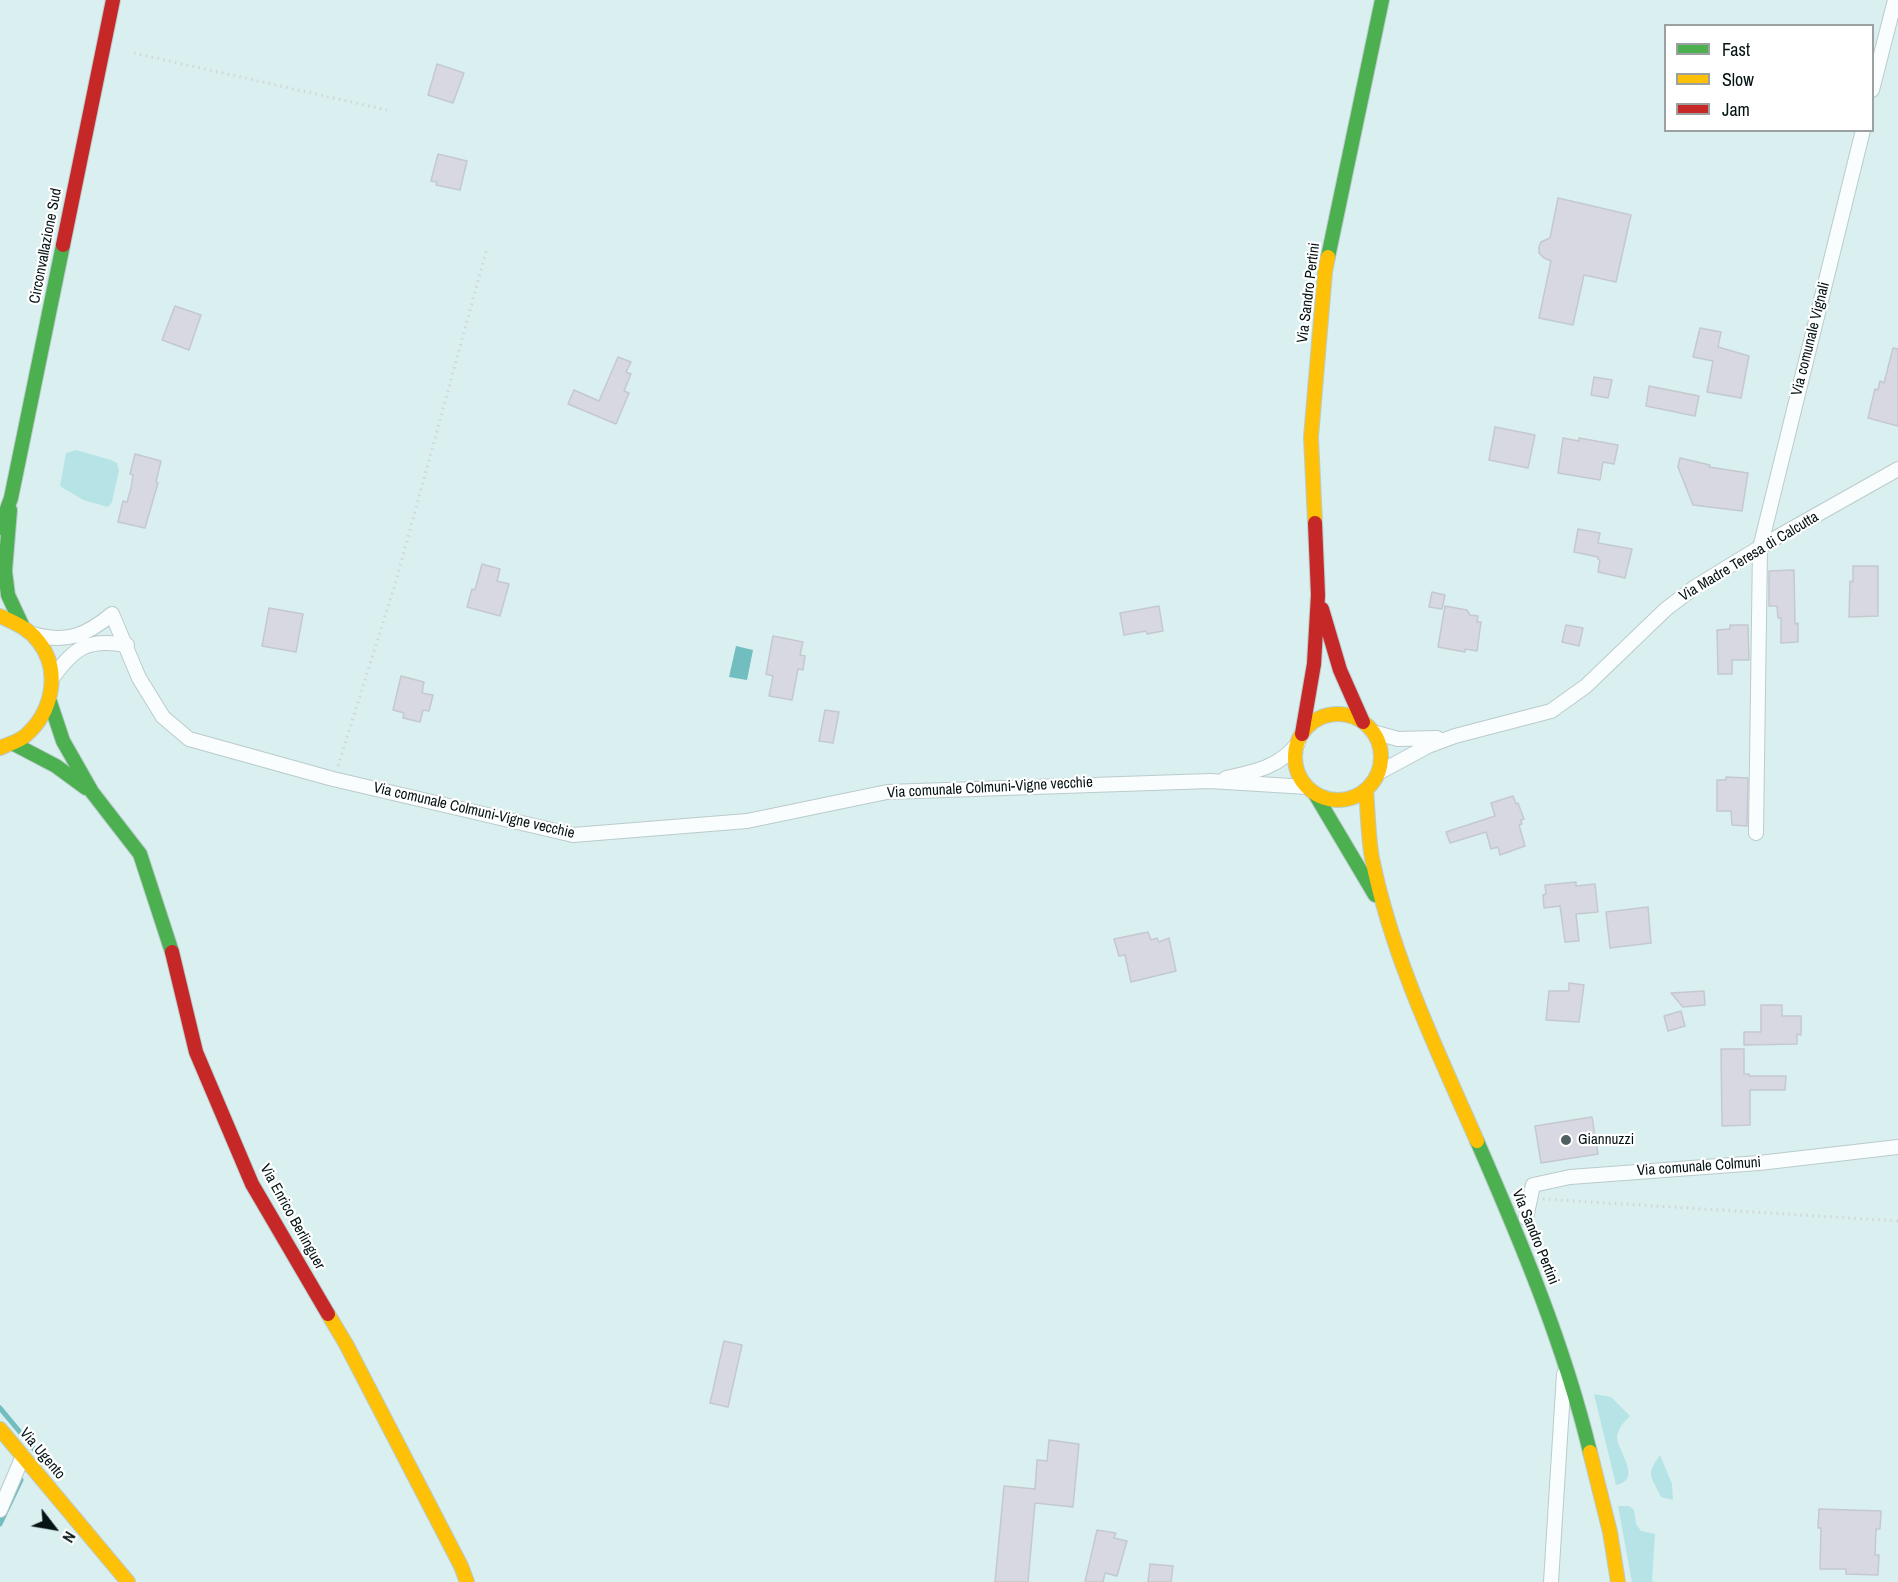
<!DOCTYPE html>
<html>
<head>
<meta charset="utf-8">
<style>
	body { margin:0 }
	#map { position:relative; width:1898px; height:1582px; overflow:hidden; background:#daeff0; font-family:"Archivo Narrow",sans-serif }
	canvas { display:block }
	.legend { position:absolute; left:1664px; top:24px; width:210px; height:108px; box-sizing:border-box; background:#fff; border:2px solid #9ba1a1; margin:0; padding:8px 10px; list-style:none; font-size:18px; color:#051314 }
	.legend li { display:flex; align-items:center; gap:12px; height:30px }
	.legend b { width:30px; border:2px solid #9ba1a1 }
	.north { position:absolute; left:24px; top:1498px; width:60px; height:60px; -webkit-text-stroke:4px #fff; paint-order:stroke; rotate:121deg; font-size:16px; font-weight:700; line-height:24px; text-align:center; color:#051314 }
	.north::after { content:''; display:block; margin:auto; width:21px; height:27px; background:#051314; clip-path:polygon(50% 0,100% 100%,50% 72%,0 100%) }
</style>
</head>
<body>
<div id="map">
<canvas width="1898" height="1582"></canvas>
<ul class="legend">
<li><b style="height:8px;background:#4caf50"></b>Fast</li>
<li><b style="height:8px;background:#ffc107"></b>Slow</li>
<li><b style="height:8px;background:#c62828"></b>Jam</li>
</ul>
<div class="north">N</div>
</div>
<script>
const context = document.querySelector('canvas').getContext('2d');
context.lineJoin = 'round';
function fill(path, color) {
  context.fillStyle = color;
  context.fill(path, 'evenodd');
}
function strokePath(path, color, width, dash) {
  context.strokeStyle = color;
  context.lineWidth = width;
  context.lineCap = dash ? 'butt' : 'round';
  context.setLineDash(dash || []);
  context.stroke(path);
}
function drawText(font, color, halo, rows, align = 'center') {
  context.font = font + ' "Archivo Narrow",sans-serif';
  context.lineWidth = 4.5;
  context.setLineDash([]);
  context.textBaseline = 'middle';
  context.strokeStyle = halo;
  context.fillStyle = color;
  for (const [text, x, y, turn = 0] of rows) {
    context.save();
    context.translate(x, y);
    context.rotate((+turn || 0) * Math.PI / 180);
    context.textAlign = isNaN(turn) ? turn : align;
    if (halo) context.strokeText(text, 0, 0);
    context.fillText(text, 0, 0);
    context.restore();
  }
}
fill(new Path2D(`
	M76 450 111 460 117 463 119 470 112 502 108 507 83 500 60 486 66 453Z
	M1594 1394 1611 1397 1630 1416C1624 1422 1619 1427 1617 1436 1616 1449 1644 1480 1616 1485Z
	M1660 1455 1672 1484 1673 1500 1661 1497C1651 1475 1645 1476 1660 1455Z
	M1618 1506H1629L1634 1510 1636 1524 1641 1531 1655 1534 1652 1582H1632Z`), '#b6e3e5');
fill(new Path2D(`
	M736 646 753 650 747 680 729 677Z`), '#72bdc0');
strokePath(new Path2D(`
	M0 1408 39 1455
	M0 1524 21 1480`), '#72bdc0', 5);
const building = new Path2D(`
	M437 64 464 73 453 103 428 95Z
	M438 154 467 161 460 190 436 185 437 182 431 181Z
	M1558 198 1631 215 1616 282 1584 275 1573 325 1539 318 1551 261 1544 258 1539 253V247L1541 242 1550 238Z
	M175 306 201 315 189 350 162 340Z
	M1700 328 1721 332 1718 347 1749 356 1741 398 1707 392 1713 361 1693 357Z
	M1893 348 1898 349V426L1868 418 1875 389 1878 390 1880 381 1884 383Z
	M618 357 631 362 626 372 631 374 624 391 629 393 616 424 568 404 574 390 599 401Z
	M1594 377 1612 380 1608 398 1591 395Z
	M1649 386 1699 396 1695 416 1646 406Z
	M1495 427 1535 435 1528 468 1489 460Z
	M1563 438 1579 441V438L1618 445 1614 464 1603 462 1600 480 1558 473Z
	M135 454 161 461 156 482 158 483 145 528 118 522 123 501 127 502 131 488 133 475 130 474Z
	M1680 458 1710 465 1709 467 1748 473 1742 511 1693 505 1678 467Z
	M1578 529 1600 533 1598 543 1632 549 1625 578 1598 572 1600 560 1598 559V557L1574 552Z
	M482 564 500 569 497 581 509 584 500 616 467 607 472 589 475 590Z
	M1853 566H1878V616L1849 617 1850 581 1853 582Z
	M1794 570 1795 624 1798 623V642L1781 643V618H1778L1777 606H1769V571Z
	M1432 592 1445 595 1442 609 1429 607Z
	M1159 606 1163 631 1147 634 1146 631 1124 635 1120 613Z
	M1445 606 1467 610 1470 615 1478 616 1477 622H1481L1477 651 1465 649V652L1438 647Z
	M269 608 303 614 296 652 262 646Z
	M1566 625 1583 628 1579 646 1562 642Z
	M1730 625H1748L1749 660H1732V674H1718L1717 630 1730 629Z
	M773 636 803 642 800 655 805 656 803 670 798 669 792 700 769 696 773 676 766 674Z
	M401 676 424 682 422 693 433 695 429 711 423 710 420 722 403 718 404 713 393 710Z
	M825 710 839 712 833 743 819 741Z
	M1726 777 1748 778 1747 826 1732 825 1731 811H1717V780H1726Z
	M1513 796 1516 804 1518 803 1524 819 1521 820 1522 824 1519 825 1525 846 1500 855 1498 847 1491 849 1486 832 1450 843 1446 832 1495 816 1491 803Z
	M1576 882V886L1595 884 1598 912 1576 914 1579 941 1565 942 1560 906 1544 908 1543 895 1546 894 1545 885Z
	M1648 907 1651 943 1610 948 1606 912Z
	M1148 932 1151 940 1157 938 1159 942 1169 938 1176 971 1131 982 1125 955 1119 956 1114 939Z
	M1569 983 1584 985 1579 1022 1546 1020 1549 991H1569Z
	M1704 991 1705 1005 1683 1007 1671 993Z
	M1761 1005H1782V1016H1801V1035L1797 1034V1044L1744 1045V1032H1761Z
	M1681 1011 1685 1026 1668 1031 1664 1016Z
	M1721 1049H1744V1074H1749V1076H1786L1785 1090H1750V1125L1722 1126Z
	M1592 1117 1598 1154 1541 1163 1535 1126Z
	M724 1341 742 1345 728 1407 710 1403Z
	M1049 1440 1079 1444 1073 1507 1035 1503 1028 1582H995L1004 1486 1035 1489 1037 1460 1047 1461Z
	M1819 1509 1881 1511 1880 1529H1876L1875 1555H1879L1878 1575 1846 1574V1569H1820L1821 1528H1818Z
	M1097 1530 1116 1533 1114 1538 1127 1541 1117 1576 1105 1573 1103 1582H1085Z
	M1150 1564 1173 1566 1171 1582H1148Z`);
fill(building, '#d8d8e2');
strokePath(building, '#c4c9ce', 1.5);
const street = new Path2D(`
	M1872 90 1895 0
	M33 634C66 644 87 635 112 614L139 678 163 717 189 739 333 779 573 835 747 821 887 792 1210 781 1307 787
	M53 677C75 647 88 638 127 645
	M1373 732 1398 739 1437 738
	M1378 773 1428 746 1455 736 1551 711 1586 686 1666 609 1695 587 1772 540 1898 469
	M1226 778C1254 772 1280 767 1298 743
	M1756 833 1760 548 1863 130
	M1526 1218 1533 1185 1570 1177 1759 1163 1898 1147
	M0 1510 23 1456
	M1551 1582 1564 1374`);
const fast = new Path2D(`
	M1328 257 1382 0
	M10 510 5 571 8 595 22 625
	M0 528 11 498 63 245
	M50 702 63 741 92 792 140 854 172 952
	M14 744 56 766 86 788
	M1315 794 1375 895
	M1477 1141C1521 1242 1564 1344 1590 1452`);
const slow = new Path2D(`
	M1315 523 1311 437 1325 272 1328 257
	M0 616C15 623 28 628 38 641 62 671 52 713 25 736 18 742 8 744 0 748
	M1295 757a43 43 0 1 1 86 0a43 43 0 1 1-86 0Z
	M1366 790C1368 812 1368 836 1372 858 1392 957 1437 1050 1477 1141
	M328 1314 346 1344 461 1566 467 1582
	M0 1429 128 1582
	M1590 1452 1610 1532 1618 1582`);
const jam = new Path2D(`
	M63 245 113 0
	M1322 609 1340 670 1363 722
	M1302 734 1314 664 1318 595 1315 523
	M172 952 196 1052 252 1184 328 1314`);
strokePath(street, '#bacbcc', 16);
strokePath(fast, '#bacbcc', 16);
strokePath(slow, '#bacbcc', 16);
strokePath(jam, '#bacbcc', 16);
strokePath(new Path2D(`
	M134 53 387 110
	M338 766 396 581 487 248
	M1543 1199 1898 1221`), '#d1d7d7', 3, [1.5, 4.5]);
strokePath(street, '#f9fdfd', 14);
strokePath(fast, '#4caf50', 14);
strokePath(slow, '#ffc107', 14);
strokePath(jam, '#c62828', 14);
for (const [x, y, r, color] of [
	[1566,1140,6,"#506061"]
]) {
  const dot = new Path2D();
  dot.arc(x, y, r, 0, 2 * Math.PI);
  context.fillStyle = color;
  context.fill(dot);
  strokePath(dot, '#fff', 2);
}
drawText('15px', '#051314', '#fff', [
	["Circonvallazione Sud",46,246,-79],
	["Via Sandro Pertini",1309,293,-83],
	["Via comunale Vignali",1811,339,-76],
	["Via Madre Teresa di Calcutta",1749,557,-31],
	["Via comunale Colmuni-Vigne vecchie",990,788,-3],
	["Via comunale Colmuni-Vigne vecchie",474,811,13],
	["Via comunale Colmuni",1699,1167,-4],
	["Via Enrico Berlinguer",292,1217,61],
	["Via Sandro Pertini",1535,1237,68],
	["Via Ugento",42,1454,50]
]);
drawText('15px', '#051314', '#fff', [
	["Giannuzzi",1578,1140]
], 'left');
</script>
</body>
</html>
